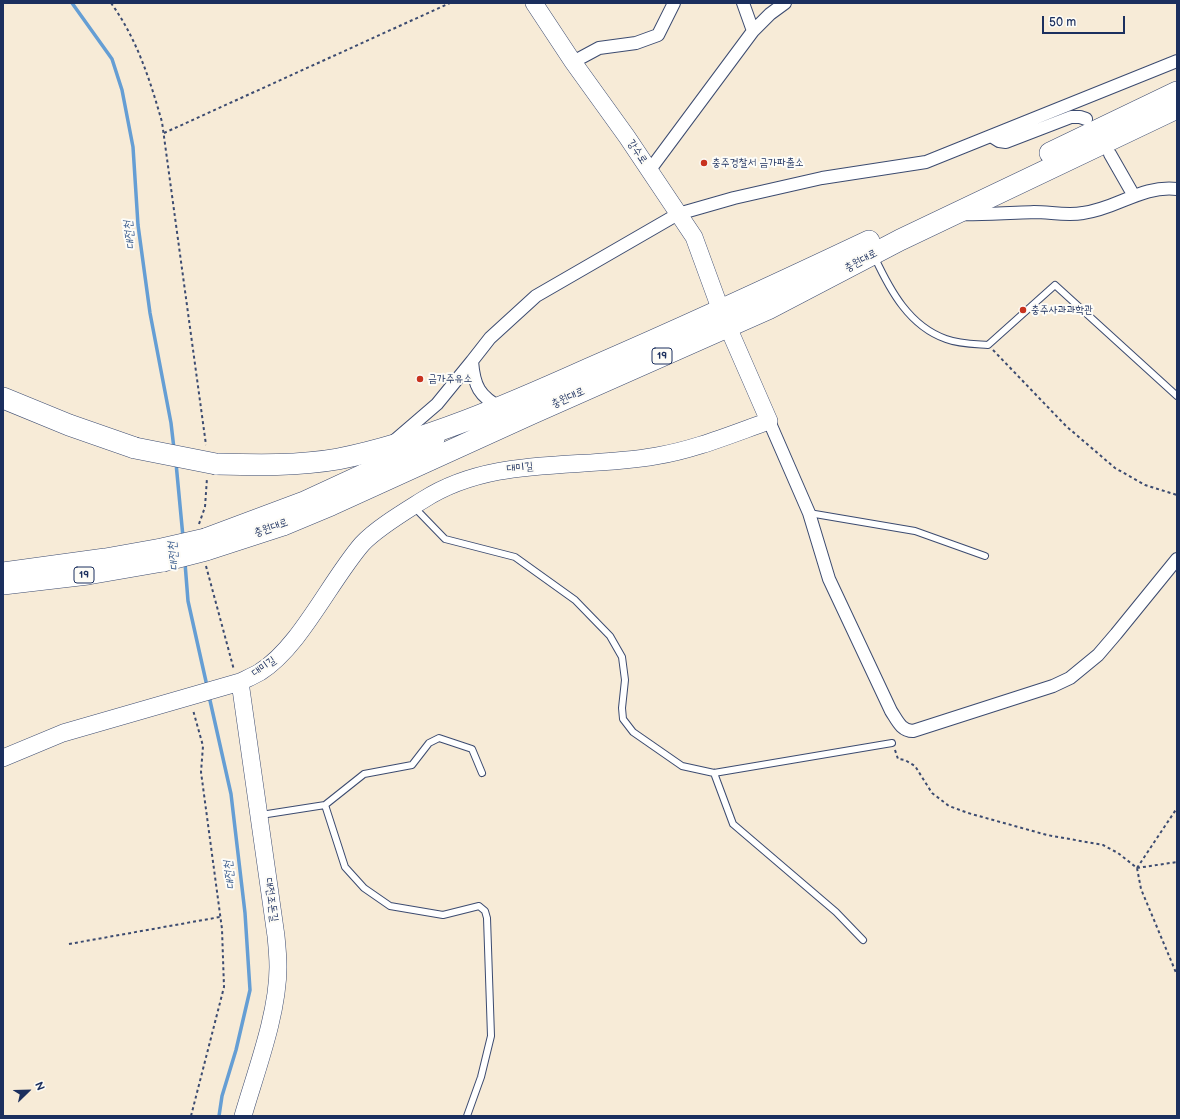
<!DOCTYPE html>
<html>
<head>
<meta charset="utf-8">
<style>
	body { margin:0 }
	#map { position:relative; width:1180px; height:1119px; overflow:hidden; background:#f7ebd7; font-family:"Balsamiq Sans",sans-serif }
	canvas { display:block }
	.frame { position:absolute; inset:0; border:4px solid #1b2f5e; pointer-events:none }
	.north { position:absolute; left:8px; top:1071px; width:40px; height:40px; -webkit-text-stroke:3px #fdfcf7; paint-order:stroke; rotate:67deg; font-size:11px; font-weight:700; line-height:16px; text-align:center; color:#1b2f5e }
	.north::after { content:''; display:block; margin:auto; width:14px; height:18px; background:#1b2f5e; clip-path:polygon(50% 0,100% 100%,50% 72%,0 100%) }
	.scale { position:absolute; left:1042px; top:16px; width:83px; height:18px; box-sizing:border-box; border:2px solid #1b2f5e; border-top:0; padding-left:5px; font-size:12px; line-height:14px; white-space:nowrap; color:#1b2f5e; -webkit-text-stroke:3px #fdfcf7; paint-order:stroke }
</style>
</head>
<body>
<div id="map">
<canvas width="1180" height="1119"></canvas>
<div class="frame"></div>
<div class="north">N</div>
<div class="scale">50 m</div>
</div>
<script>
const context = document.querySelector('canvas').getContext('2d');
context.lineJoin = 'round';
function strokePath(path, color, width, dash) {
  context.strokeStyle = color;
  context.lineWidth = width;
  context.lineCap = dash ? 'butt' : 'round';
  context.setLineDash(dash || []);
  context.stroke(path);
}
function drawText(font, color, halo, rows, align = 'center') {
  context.font = font + ' "Balsamiq Sans","Poor Story",sans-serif';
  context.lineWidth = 4;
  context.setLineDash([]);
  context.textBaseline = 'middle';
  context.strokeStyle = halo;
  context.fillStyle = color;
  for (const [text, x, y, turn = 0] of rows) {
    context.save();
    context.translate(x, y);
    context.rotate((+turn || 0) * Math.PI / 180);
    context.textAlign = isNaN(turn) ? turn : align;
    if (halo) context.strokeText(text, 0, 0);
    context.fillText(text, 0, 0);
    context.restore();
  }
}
strokePath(new Path2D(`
	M72 3 112 59 122 90 133 147 138 225 150 313 171 423 174 449
	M176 463 183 537
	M185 563 188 601 207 686
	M209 696 231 794 245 913 250 990 236 1050 222 1096 219 1116`), '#659ed4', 3.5);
const lane = new Path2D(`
	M875 258C890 290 909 326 946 339 959 344 974 344 988 345L1055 285 1177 396
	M414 507 445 539 515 557 575 600 610 636 622 657 625 680 622 708 623 719 633 732 682 766 714 773 892 743
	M809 513 915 531 985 556
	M714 773 733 824 836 912 863 940
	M325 805 345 867 364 888 390 906 443 915 479 906 485 911 487 918 491 1036 481 1077 467 1116
	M261 815 325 805 364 774 412 765 429 743 439 738 472 749 482 773`);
const street = new Path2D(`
	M743 3 753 31
	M573 62 599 48 636 43 658 35 674 3
	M991 136 999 141 1006 142 1071 117H1080L1086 119
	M1110 154 1134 196
	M649 171 753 31 770 14 785 3
	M961 214C985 215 1010 213 1034 212 1050 212 1067 216 1083 213 1117 209 1141 185 1177 189
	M472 361 490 338 536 296 678 214 734 198 822 178 926 162 1177 61
	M769 421 809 513 829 579 891 711C897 720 901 731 913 731L1053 686 1070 678 1098 655 1116 634 1177 559
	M394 441 437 404 472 361C474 386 479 396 501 408`);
const secondary = new Path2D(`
	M205 537 304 500 436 439
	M3 571 105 557 161 547
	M240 682 276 936C277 946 278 957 278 967 278 1014 256 1071 243 1116
	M3 758 63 733 240 682C246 679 253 676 260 672 300 647 330 581 362 544 377 528 404 512 423 500 493 455 577 470 656 456 694 450 732 434 769 421L721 311 694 237 627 137 573 62 534 3`);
const highway = new Path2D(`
	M1050 153 1177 92
	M3 398 69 425 135 448
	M216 464C257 465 298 466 338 459 423 442 510 404 588 369 683 328 776 285 869 241
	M206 550 283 525 331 505 531 414 768 309 900 240 1177 108
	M3 584 88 574 163 561`);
strokePath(lane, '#3c4b70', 8);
strokePath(street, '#3c4b70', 14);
strokePath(secondary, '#3c4b70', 18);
strokePath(highway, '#3c4b70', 22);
strokePath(new Path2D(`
	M111 3C137 39 150 80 162 122L206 445
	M164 133 450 3
	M993 350 1066 426 1115 468 1145 485 1177 495
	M199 524 205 507 207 478
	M206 566 234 670
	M895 750 898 759 905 760 915 766 932 793 949 806 968 813 1047 835 1103 845 1118 853 1137 868 1141 889 1177 975
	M1137 868 1177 808
	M1137 868 1177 862
	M69 944 220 917
	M191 1116 224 987 222 929 201 772 203 746 193 710`), '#3c4b70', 2, [3, 3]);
strokePath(lane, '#fff', 6);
strokePath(street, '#fff', 12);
strokePath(secondary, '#fff', 17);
strokePath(highway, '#fff', 21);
const secondaryBridge = new Path2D(`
	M161 547 205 537`);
const highwayBridge = new Path2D(`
	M135 448 216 464
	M163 561 206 550`);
strokePath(secondaryBridge, '#3c4b70', 18, []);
strokePath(highwayBridge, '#3c4b70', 22, []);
strokePath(secondaryBridge, '#fff', 17);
strokePath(highwayBridge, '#fff', 21);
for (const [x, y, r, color] of [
	[704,163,4,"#c8321e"],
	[1023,310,4,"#c8321e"],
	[420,379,4,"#c8321e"]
]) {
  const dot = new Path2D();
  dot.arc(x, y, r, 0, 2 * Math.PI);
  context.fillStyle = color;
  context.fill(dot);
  strokePath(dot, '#fdfcf7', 1.5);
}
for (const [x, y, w] of [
	[662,356,20],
	[84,575,20]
]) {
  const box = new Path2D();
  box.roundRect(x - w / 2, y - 8, w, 16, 3);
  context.fillStyle = '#fdfcf7';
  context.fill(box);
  strokePath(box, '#1b2f5e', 1);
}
drawText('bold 10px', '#1b2f5e', null, [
	["19",662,356],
	["19",84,575]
]);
drawText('11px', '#1b2f5e', '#fdfcf7', [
	["강수로",637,152,56],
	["충원대로",861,261,-28],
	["충원대로",568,398,-24],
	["대미길",520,468,-6],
	["충원대로",271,528,-19],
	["대미길",264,667,-35],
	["대전조돈길",271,900,82]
]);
drawText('11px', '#1b2f5e', '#fdfcf7', [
	["충주경찰서 금가파출소",712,163],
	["충주사과과학관",1031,310],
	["금가주유소",428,379]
], 'left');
drawText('italic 12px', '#395b8d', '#fdfcf7', [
	["대전천",130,235,-97],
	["대전천",174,556,-95],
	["대전천",230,875,-97]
]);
</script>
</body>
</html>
